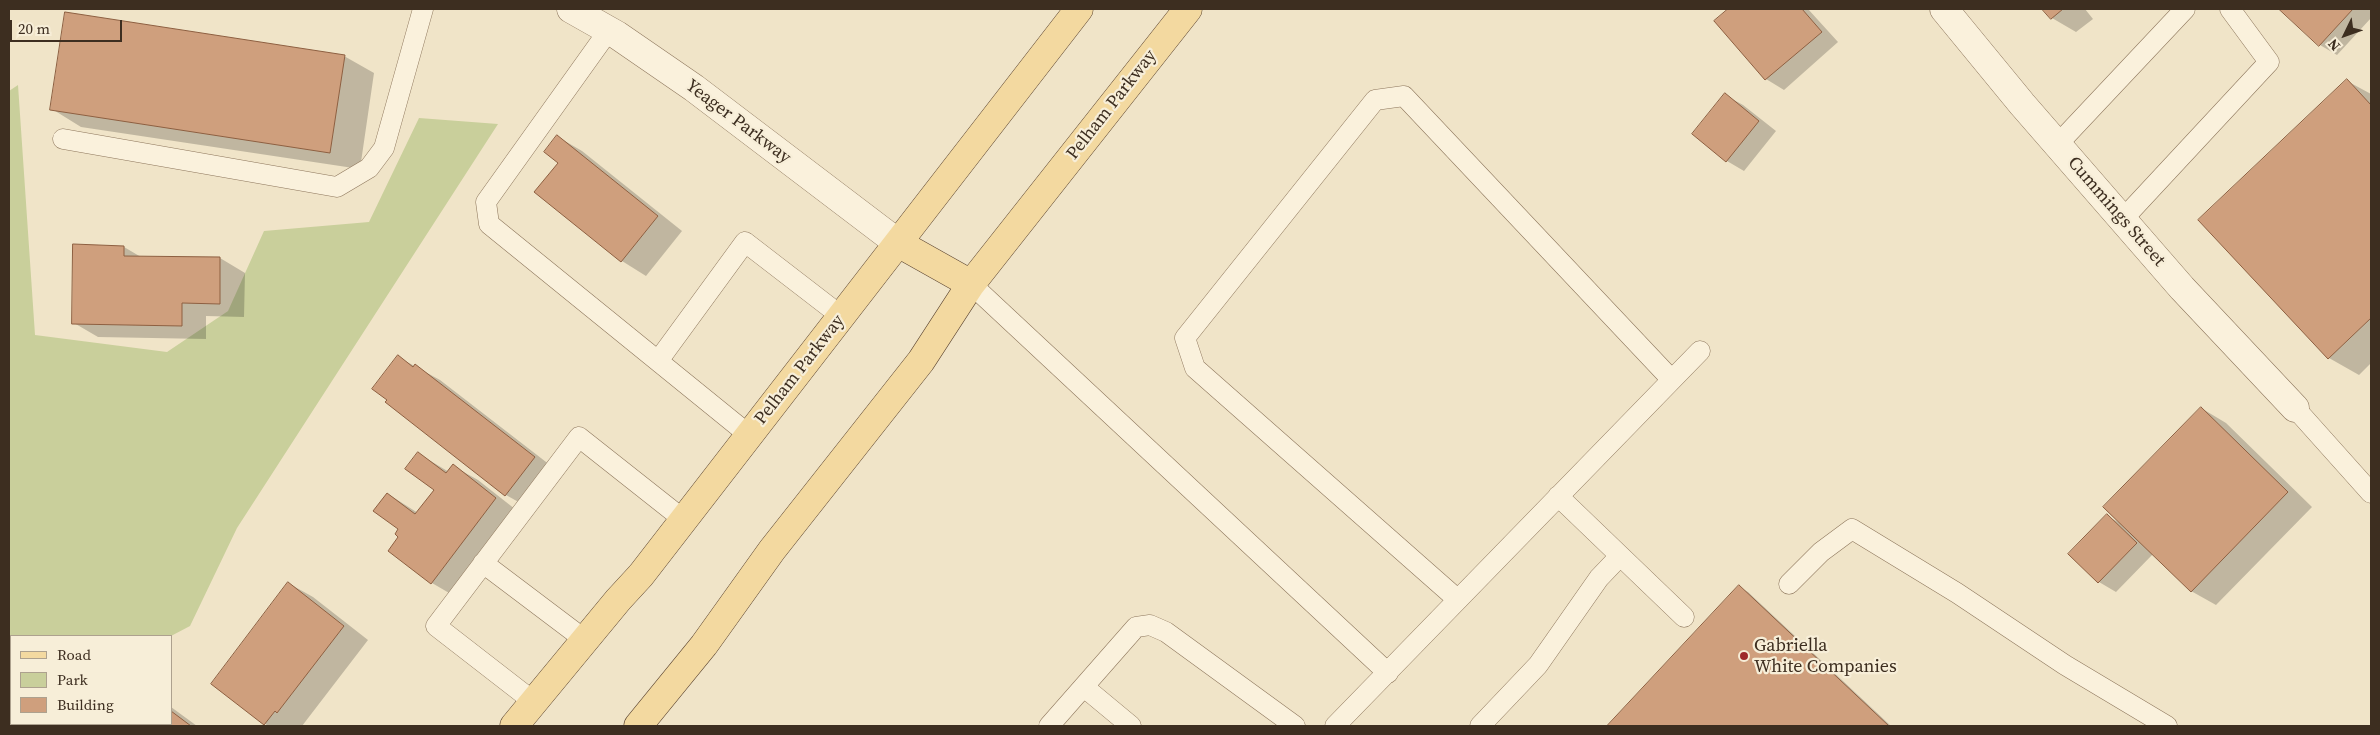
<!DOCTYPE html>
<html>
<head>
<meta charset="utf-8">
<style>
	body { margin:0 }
	#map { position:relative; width:2380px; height:735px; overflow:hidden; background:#f0e4c8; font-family:"Source Serif 4",serif }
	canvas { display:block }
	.frame { position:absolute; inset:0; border:10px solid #3d2e20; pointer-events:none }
	.legend { position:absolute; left:10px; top:635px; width:162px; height:90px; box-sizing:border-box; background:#f7eed8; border:1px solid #ada18e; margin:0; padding:6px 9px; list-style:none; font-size:15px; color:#3d2e20 }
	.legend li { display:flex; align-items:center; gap:10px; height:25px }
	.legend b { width:25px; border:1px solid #ada18e }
	.north { position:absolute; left:2320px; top:10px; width:50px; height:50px; -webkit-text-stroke:4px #f7eed8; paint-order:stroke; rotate:228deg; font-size:14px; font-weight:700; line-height:20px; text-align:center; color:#3d2e20 }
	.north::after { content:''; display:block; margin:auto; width:18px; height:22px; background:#3d2e20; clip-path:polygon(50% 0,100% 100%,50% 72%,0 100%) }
	.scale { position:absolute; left:10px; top:20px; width:112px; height:22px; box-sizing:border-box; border:2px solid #3d2e20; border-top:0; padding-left:6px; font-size:15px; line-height:18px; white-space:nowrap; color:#3d2e20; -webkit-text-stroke:4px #f7eed8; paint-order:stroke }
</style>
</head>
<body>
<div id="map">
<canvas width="2380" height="735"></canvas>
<div class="frame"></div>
<ul class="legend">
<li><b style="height:6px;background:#f3d9a0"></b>Road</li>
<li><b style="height:14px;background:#c9cf9b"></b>Park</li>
<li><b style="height:14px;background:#cf9f7d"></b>Building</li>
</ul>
<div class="north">N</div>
<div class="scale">20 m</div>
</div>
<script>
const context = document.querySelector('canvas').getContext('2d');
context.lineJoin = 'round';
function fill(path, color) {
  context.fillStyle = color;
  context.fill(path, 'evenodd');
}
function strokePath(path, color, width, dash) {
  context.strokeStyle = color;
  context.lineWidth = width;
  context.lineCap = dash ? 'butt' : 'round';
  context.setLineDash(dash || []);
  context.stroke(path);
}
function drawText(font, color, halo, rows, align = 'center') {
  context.font = font + ' "Source Serif 4",serif';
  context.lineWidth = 4.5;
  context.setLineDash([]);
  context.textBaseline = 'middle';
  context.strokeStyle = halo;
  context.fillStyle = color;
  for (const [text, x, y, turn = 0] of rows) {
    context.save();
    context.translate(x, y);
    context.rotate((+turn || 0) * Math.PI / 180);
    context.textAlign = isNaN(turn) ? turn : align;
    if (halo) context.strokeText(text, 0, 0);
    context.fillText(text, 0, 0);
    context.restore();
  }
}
fill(new Path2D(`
	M18 85 35 335 167 352 228 311 264 231 369 222 419 118 498 124 237 528 190 626 171 636H11V724H44L42 726H9V91Z`), '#c9cf9b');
fill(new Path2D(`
	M1730 9H1808L1838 42 1784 90 1766 79 1716 22Z
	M2040 9H2085L2093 19 2076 32 2052 18 2044 9Z
	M2281 9H2371V18L2337 55 2320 45Z
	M344 56 374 73 360 169 81 127 52 109Z
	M2347 81 2371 94V363L2359 375 2329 358Z
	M1725 95 1743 105 1776 131 1744 171 1727 161Z
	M558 137 582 151 682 231 646 276 622 261 535 192 560 163Z
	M124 247 141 257 220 258 245 273 244 317 206 316V339L98 337 74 323Z
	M398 357 440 380 559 472 531 509 506 495 387 402Z
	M2201 408 2226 423 2312 507 2216 605 2191 591 2153 554 2116 592 2099 582 2107 516 2120 523Z
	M419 454 449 472 453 466 478 480 520 513 456 597 432 583 400 536V529L388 494 418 513 435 490Z
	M288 583 313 597 368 640 302 726H268L213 683Z
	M1739 587 1748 592 1891 726H1609Z
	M171 707 197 726H96L98 724H171Z`), '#0003');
const building = new Path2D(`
	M1728 9H1802L1822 32 1765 80 1714 21Z
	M2042 9H2063L2051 19Z
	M2279 9H2353L2319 46Z
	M65 12 345 55 330 153 50 110Z
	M2347 79 2371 105V318L2328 359 2198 220Z
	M1725 93 1759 121 1726 162 1692 134Z
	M557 135 658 216 621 262 534 192 558 163 544 152Z
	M73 244 124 246V256L220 257V304L182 303V326L72 324Z
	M398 355 413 367 415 364 535 457 505 496 385 402 387 400 372 389Z
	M2201 407 2288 492 2191 592 2103 507Z
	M418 452 446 473 453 464 496 498 431 584 388 551 398 537 395 534 398 529 373 511 387 493 415 514 434 490 405 469Z
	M2107 514 2137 543 2098 583 2068 554Z
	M288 582 344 626 277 713 275 711 264 725 211 684Z
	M1739 585 1889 726H1607Z
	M171 711 191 726H95L97 724H171Z`);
fill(building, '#cf9f7d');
strokePath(building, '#8d5f41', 1);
const lane = new Path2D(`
	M609 30 486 202 489 224 749 435
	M63 139 337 187 369 168 384 148 423 9
	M2057 145 2185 9
	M2123 219 2269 62 2230 9
	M971 284 1388 673
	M658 361 745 242 841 316
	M2295 408 2371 493
	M1558 496 1684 617
	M483 563 585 640
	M1789 584 1821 552 1852 529 1957 593 2065 665 2167 726
	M1457 599 1195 368 1185 338 1375 100 1404 96 1671 379
	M1084 687 1131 726
	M534 702 436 626 579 437 684 520
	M1049 726 1136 627 1150 625 1166 632 1295 726
	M1335 726 1700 351
	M1480 726 1538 665 1599 578 1620 556`);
const street = new Path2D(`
	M571 9 617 35 694 88 898 243
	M1944 9 2022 104 2182 288 2295 408`);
const primary = new Path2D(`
	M898 243 971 284
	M514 726 618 600 641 575 1079 9
	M638 726 704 645 772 550 921 361 971 284 1188 9`);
strokePath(lane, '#8d765c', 21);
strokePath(street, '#8d765c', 29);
strokePath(primary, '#5b4430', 29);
strokePath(lane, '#faf1dc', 20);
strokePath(street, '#faf1dc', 28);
strokePath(primary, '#f3d9a0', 28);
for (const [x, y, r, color] of [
	[1744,656,5,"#9e2a2b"]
]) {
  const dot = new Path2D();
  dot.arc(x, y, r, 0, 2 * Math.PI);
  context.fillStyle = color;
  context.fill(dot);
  strokePath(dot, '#f7eed8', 2);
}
drawText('18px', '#3d2e20', '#f7eed8', [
	["Pelham Parkway",1112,105,-52],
	["Yeager Parkway",738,122,37],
	["Cummings Street",2116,212,49],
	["Pelham Parkway",800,370,-52]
]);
drawText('18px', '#3d2e20', '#f7eed8', [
	["Gabriella",1754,646],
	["White Companies",1754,667]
], 'left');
</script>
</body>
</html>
